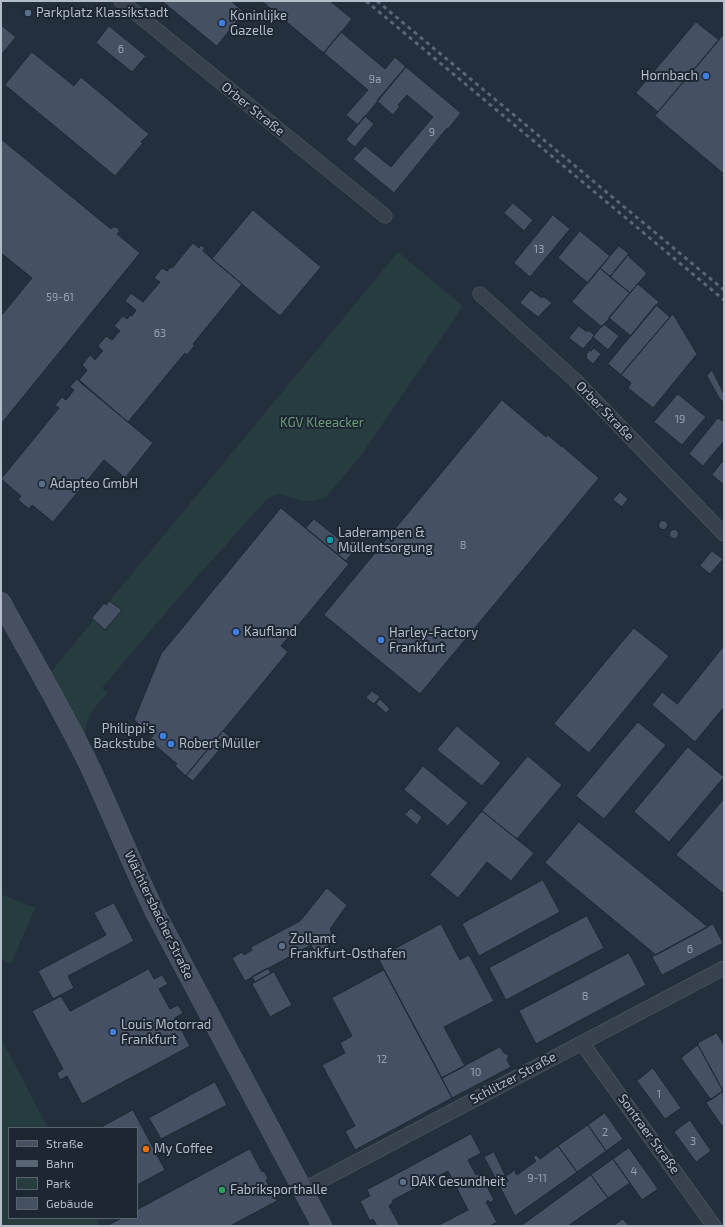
<!DOCTYPE html>
<html>
<head>
<meta charset="utf-8">
<style>
	body { margin:0 }
	#map { position:relative; width:725px; height:1227px; overflow:hidden; background:#242f3e; font-family:"Exo 2",sans-serif }
	canvas { display:block }
	.frame { position:absolute; inset:0; border:2px solid #b4bcc9; pointer-events:none }
	.legend { position:absolute; left:8px; top:1127px; width:130px; height:92px; box-sizing:border-box; background:#1d2633; border:1px solid #59626f; margin:0; padding:5px 7px; list-style:none; font-size:12px; color:#b4bcc9 }
	.legend li { display:flex; align-items:center; gap:8px; height:20px }
	.legend b { width:20px; border:1px solid #59626f }
</style>
</head>
<body>
<div id="map">
<canvas width="725" height="1227"></canvas>
<div class="frame"></div>
<ul class="legend">
<li><b style="height:5px;background:#465061"></b>Straße</li>
<li><b style="height:5px;background:#5a6575"></b>Bahn</li>
<li><b style="height:11px;background:#263c3f"></b>Park</li>
<li><b style="height:11px;background:#455162"></b>Gebäude</li>
</ul>
</div>
<script>
const context = document.querySelector('canvas').getContext('2d');
context.lineJoin = 'round';
function fill(path, color) {
  context.fillStyle = color;
  context.fill(path, 'evenodd');
}
function strokePath(path, color, width, dash) {
  context.strokeStyle = color;
  context.lineWidth = width;
  context.lineCap = dash ? 'butt' : 'round';
  context.setLineDash(dash || []);
  context.stroke(path);
}
function drawText(font, color, halo, rows, align = 'center') {
  context.font = font + ' "Exo 2",sans-serif';
  context.lineWidth = 4;
  context.setLineDash([]);
  context.textBaseline = 'middle';
  context.strokeStyle = halo;
  context.fillStyle = color;
  for (const [text, x, y, turn = 0] of rows) {
    context.save();
    context.translate(x, y);
    context.rotate((+turn || 0) * Math.PI / 180);
    context.textAlign = isNaN(turn) ? turn : align;
    if (halo) context.strokeText(text, 0, 0);
    context.fillText(text, 0, 0);
    context.restore();
  }
}
fill(new Path2D(`
	M398 252 463 306 362 454 326 497C318 501 307 502 298 500 284 496 279 490 266 500L178 598 102 688 107 693C95 707 83 719 86 739L50 673Z
	M3 895 35 908 11 964 1 959V900Z
	M1 1038 48 1128H9V1218H96L100 1226H1Z`), '#263c3f');
const building = new Path2D(`
	M162 1H231L244 12 217 46Z
	M262 1H330L352 19 324 53Z
	M696 22 719 40 658 112 636 93Z
	M1 25 16 37 1 55Z
	M109 26 146 56 132 72 96 43Z
	M341 32 385 69 395 57 406 67 358 125 346 115 368 90 324 53Z
	M724 34V174L655 116Z
	M32 52 74 86 81 77 149 134 141 142 143 143 115 176 5 85Z
	M406 67 461 113 448 129 447 128 394 193 353 159 365 146 391 167 433 117 407 95 398 105 400 106 393 115 377 101Z
	M365 116 374 124 355 147 346 140Z
	M1 139 111 229 113 227H116L119 229V232L117 234 140 253 1 424V316L32 278 1 253Z
	M513 203 533 220 524 231 504 213Z
	M253 210 321 267 280 316 212 259Z
	M553 215 570 229 530 277 514 263Z
	M580 231 610 256 588 283 558 258Z
	M193 243 199 248 201 245 205 248 203 251 242 284 193 344 195 345 187 355 185 353 128 422 79 380 87 370 82 365 90 355 95 360 99 355 103 351 98 346 106 336 112 340 120 331 114 326 123 316 127 319 131 315 132 316 136 310 125 301 131 293 143 302 160 282 154 278 162 268 167 271 171 267 172 268Z
	M619 246 629 254 610 277 600 268Z
	M628 255 630 256 629 257 647 273 630 293 610 277Z
	M600 268 630 293 602 327 572 302Z
	M638 284 659 302 631 336 609 318Z
	M531 290 542 298 543 296 552 303 538 317 520 303Z
	M656 305 670 317 621 375 608 364Z
	M673 314 697 354 653 408 628 388 631 383 621 375Z
	M604 324 619 336 608 350 593 337Z
	M579 326 587 332 588 330 595 335 583 349 569 338Z
	M594 348 601 354 593 364 586 358 587 356 586 355 589 350 591 351Z
	M712 370 724 394V403L719 398 707 376Z
	M77 379 81 383 153 443 125 478 104 460 53 522 32 505 29 509 18 500 21 496 1 479 59 408 55 405 62 397 66 400 74 390 70 387Z
	M678 394 706 417 682 445 654 422Z
	M502 400 546 437 548 435 562 447V446L599 478 420 694 324 615Z
	M718 418 724 422V441L703 466 689 454Z
	M722 462 724 464V485L712 475Z
	M620 492 628 499 622 507 613 500Z
	M281 508 349 564 281 646 288 652 186 776 175 766 177 764 149 740 153 736 134 720 161 654Z
	M314 519 354 551 346 561 306 528Z
	M658.5 525a4.5 4.5 0 1 1 9 0a4.5 4.5 0 1 1-9 0Z
	M669.5 534a4.5 4.5 0 1 1 9 0a4.5 4.5 0 1 1-9 0Z
	M712 551 723 559 710 574 700 566Z
	M109 601 122 610 105 630 92 618 104 603 106 605Z
	M634 628 669 656 589 753 554 724Z
	M724 646V707L695 742 652 705 662 692 677 704Z
	M372 691 380 697 374 704 366 698Z
	M380 699 390 709 386 713 376 704Z
	M638 722 666 745 604 819 576 796Z
	M457 726 501 763 482 786 437 750Z
	M223 731 230 737 193 781 186 776Z
	M105 740 110 750 105 752 100 743Z
	M688 747 724 777 669 842 634 812Z
	M528 756 562 785 517 839 482 811Z
	M423 766 468 803 448 826 404 790Z
	M724 799V894L676 855Z
	M411 808 422 817 417 825 405 815Z
	M482 811 534 853 511 881 487 862 458 898 430 875Z
	M579 822 708 927 656 955 545 863Z
	M543 880 560 912 479 956 462 924Z
	M327 888 347 905 330 929 336 941 315 953 311 945 245 981 232 958 242 952 244 955 252 950 251 947 300 921Z
	M114 903 134 941 68 976 74 988 53 999 38 971 106 935 94 913Z
	M587 916 604 948 506 1000 489 968Z
	M441 924 460 960 469 955 494 1001 444 1027 465 1066 442 1078 378 958Z
	M713 924 723 943 662 975 652 957Z
	M629 953 646 985 536 1044 519 1011Z
	M268 968 271 973 255 982 252 977Z
	M149 969 154 979 162 975 168 984 159 989 170 1009 178 1005 183 1013 175 1018 190 1046 82 1104 67 1076 60 1080 57 1073 63 1069 32 1011 61 996 70 1011Z
	M384 970 452 1098 355 1150 345 1131 355 1126 322 1065 345 1053 340 1043 352 1036 332 998Z
	M274 972 292 1005 270 1017 252 984Z
	M717 1033 724 1045 723 1091 698 1045V1043Z
	M698 1045 723 1091 711 1100 681 1058Z
	M500 1047 504 1053 509 1055 507 1060 511 1067 452 1098 442 1078Z
	M653 1068 681 1108 665 1119 637 1081Z
	M215 1082 227 1105 161 1139 149 1118Z
	M723 1091 724 1125 722 1126 706 1103Z
	M133 1110 165 1170 137 1185V1128H100Z
	M605 1113 623 1139 606 1151 588 1125Z
	M690 1120 711 1151 696 1162 674 1132Z
	M588 1125 606 1151 577 1172 558 1146Z
	M471 1134 481 1153 468 1160 476 1175 480 1173 494 1200 490 1203 488 1200 486 1202 497 1222 490 1226H437L468 1210 448 1171 393 1200 392 1203 389 1206 400 1226H377L373 1219 370 1221 360 1201 370 1196 367 1190Z
	M558 1146 577 1172 515 1216 500 1187 508 1181 504 1175H508L512 1172 513 1169 517 1175 536 1161 533 1157 536 1155 540 1159Z
	M629 1148 658 1189 642 1200 613 1159Z
	M250 1149 262 1172 264 1171 268 1178 266 1180 277 1201 230 1226H112L110 1224 122 1218H137V1210Z
	M494 1152 508 1181 500 1187 484 1157Z
	M613 1159 630 1183 608 1198 591 1175Z
	M591 1175 608 1198 568 1226H521Z
	M623 1219 629 1226H613Z`);
fill(building, '#455162');
strokePath(building, '#1f2835', 1);
const street = new Path2D(`
	M121 1 385 216
	M480 294 576 381 724 534
	M582 1043 714 1226
	M303 1190 724 968`);
const secondary = new Path2D(`
	M1 602C31 657 63 711 90 767 113 816 133 867 157 916L322 1226`);
strokePath(street, '#565f6c', 15);
strokePath(secondary, '#565f6c', 20);
strokePath(street, '#38414e', 14);
strokePath(secondary, '#465061', 19);
strokePath(new Path2D(`
	M366 1 724 300
	M377 1 724 290`), '#5a6575', 3, [4, 4]);
for (const [x, y, r, color] of [
	[28,13,4,"#5c6f8a"],
	[222,23,4,"#3f7fe0"],
	[706,76,4,"#3f7fe0"],
	[42,484,4,"#5c6f8a"],
	[330,540,4,"#0f9aa8"],
	[236,632,4,"#3f7fe0"],
	[381,640,4,"#3f7fe0"],
	[163,736,4,"#3f7fe0"],
	[171,744,4,"#3f7fe0"],
	[282,946,4,"#5c6f8a"],
	[113,1032,4,"#3f7fe0"],
	[146,1149,4,"#e8710a"],
	[403,1182,4,"#5c6f8a"],
	[222,1190,4,"#2e9e5b"]
]) {
  const dot = new Path2D();
  dot.arc(x, y, r, 0, 2 * Math.PI);
  context.fillStyle = color;
  context.fill(dot);
  strokePath(dot, '#1d2633', 1.5);
}
drawText('11px', '#98a1af', null, [
	["6",121,49],
	["9a",375,79],
	["9",432,132],
	["13",539,249],
	["59-61",60,297],
	["63",160,333],
	["19",680,419],
	["8",463,545],
	["6",690,949],
	["8",585,996],
	["12",382,1059],
	["10",476,1072],
	["1",659,1094],
	["2",605,1132],
	["3",693,1141],
	["4",634,1171],
	["9-11",537,1178]
]);
drawText('13px', '#b4bcc9', '#1d2633', [
	["Parkplatz Klassikstadt",36,13],
	["Koninlijke",230,16],
	["Gazelle",230,31],
	["Hornbach",698,76,"right"],
	["Adapteo GmbH",50,484],
	["Laderampen &",338,533],
	["Müllentsorgung",338,548],
	["Kaufland",244,632],
	["Harley-Factory",389,633],
	["Frankfurt",389,648],
	["Philippi's",155,729,"right"],
	["Backstube",155,744,"right"],
	["Robert Müller",179,744],
	["Zollamt",290,939],
	["Frankfurt-Osthafen",290,954],
	["Louis Motorrad",121,1025],
	["Frankfurt",121,1040],
	["My Coffee",154,1149],
	["DAK Gesundheit",411,1182],
	["Fabriksporthalle",230,1190]
], 'left');
drawText('13px', '#b4bcc9', '#1d2633', [
	["Orber Straße",253,109,39],
	["Orber Straße",605,411,46],
	["Wächtersbacher Straße",159,915,64],
	["Schlitzer Straße",513,1078,-28],
	["Sontraer Straße",649,1134,54]
]);
drawText('13px', '#6b9a76', '#1d2633', [
	["KGV Kleeacker",322,423]
]);
</script>
</body>
</html>
